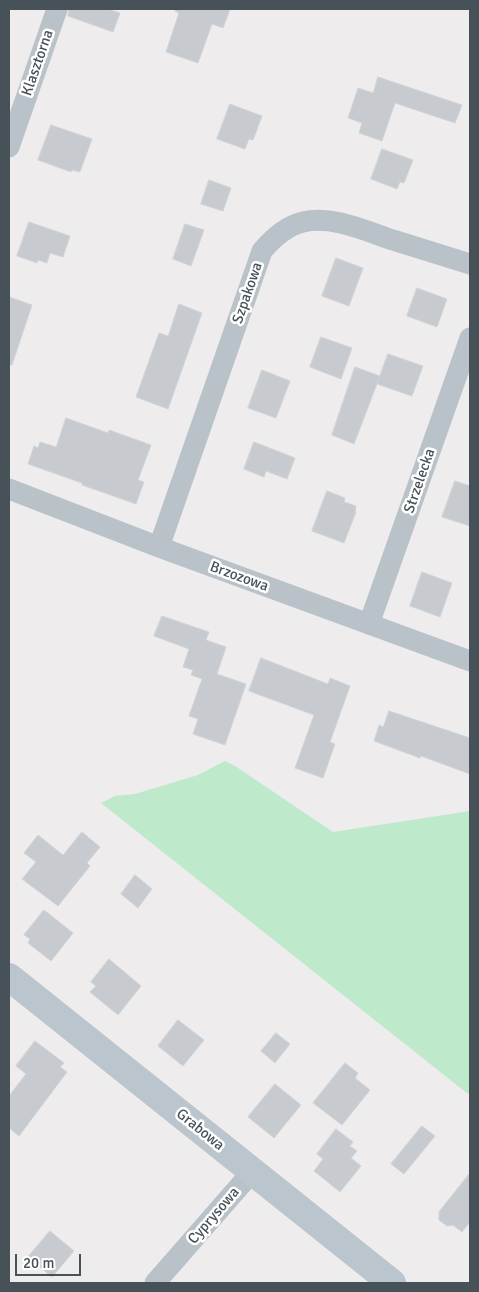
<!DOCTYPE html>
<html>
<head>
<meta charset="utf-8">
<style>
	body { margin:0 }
	#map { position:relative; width:479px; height:1292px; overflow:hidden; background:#efeced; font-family:Signika,sans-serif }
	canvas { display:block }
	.frame { position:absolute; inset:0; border:10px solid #475158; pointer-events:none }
	.scale { position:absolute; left:15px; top:1254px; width:66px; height:22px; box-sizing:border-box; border:2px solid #475158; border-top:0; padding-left:6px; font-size:15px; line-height:18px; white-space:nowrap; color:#475158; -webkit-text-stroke:4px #fff; paint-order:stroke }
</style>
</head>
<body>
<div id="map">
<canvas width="479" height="1292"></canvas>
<div class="frame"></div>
<div class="scale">20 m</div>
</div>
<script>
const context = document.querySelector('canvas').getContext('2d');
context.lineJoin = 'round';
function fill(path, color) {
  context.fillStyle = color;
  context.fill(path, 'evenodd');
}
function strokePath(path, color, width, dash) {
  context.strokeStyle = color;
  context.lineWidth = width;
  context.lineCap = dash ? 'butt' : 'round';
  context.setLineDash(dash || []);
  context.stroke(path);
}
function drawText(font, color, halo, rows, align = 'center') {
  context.font = font + ' Signika,sans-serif';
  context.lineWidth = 5;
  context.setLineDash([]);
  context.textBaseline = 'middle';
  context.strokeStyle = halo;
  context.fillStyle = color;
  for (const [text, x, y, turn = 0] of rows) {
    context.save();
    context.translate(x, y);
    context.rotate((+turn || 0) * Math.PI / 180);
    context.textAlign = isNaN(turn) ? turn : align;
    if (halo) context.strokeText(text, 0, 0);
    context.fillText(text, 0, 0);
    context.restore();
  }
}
fill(new Path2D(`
	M225 761 235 766 333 832 470 811V1092L468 1094 101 803 115 796 135 794 198 775Z`), '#bee9cb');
const building = new Path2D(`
	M69 9H107L120 13 113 32 68 16Z
	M175 9H230L223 28 212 24 198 63 166 52 179 13 175 11Z
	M378 77 462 105 455 123 395 103 382 141 359 133 362 123 348 118 358 88 373 93Z
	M230 104 262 116 253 140 249 139 245 149 217 139Z
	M51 125 92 139 80 172 72 170 71 172 38 160Z
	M382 149 413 160 404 183 400 182 397 189 371 179Z
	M209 180 231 188 223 211 201 204Z
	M29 222 70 236 63 257 50 253 47 263 38 260 37 263 17 256Z
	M185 224 204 230 191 266 173 259Z
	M336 258 363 268 349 306 322 296Z
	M417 288 447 299 437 327 407 316Z
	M9 297 32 305 12 365 9 364Z
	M179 304 202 313 168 409 136 397 159 333 168 336Z
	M321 337 352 348 341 379 310 367Z
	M388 354 423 366 412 396 377 384Z
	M355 367 380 376 354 444 332 435Z
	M262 370 290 381 276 418 248 408Z
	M66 418 108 433 109 430 151 445 138 480 144 482 136 504 82 485V483L28 464 34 446 38 448 40 442 56 447Z
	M254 442 295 458 287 479 266 471 264 477 244 469Z
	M455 481 470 486V526L442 517Z
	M327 491 345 498 344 502 356 506 355 511 356 512 344 543 312 531Z
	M422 572 452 583 440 617 410 606Z
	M162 616 209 632 206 640 226 647 217 674 246 684 225 745 193 734 198 719 189 716 202 679 191 675 193 670 183 667 189 649 154 636Z
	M261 658 328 684 330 678 350 686 330 742 335 744 323 778 295 768 314 715 249 691Z
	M389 711 470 738V774L421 756 420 758 374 741 379 725 383 727Z
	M82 832 100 847 87 863 90 866 58 906 22 879 36 862 24 853 38 835 63 855Z
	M135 875 152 889 138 908 121 894Z
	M44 910 73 933 51 961 28 943 30 939 24 935Z
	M109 959 141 986 118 1015 90 992 96 986 91 982Z
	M178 1020 204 1040 183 1066 158 1046Z
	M276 1033 290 1044 275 1063 261 1051Z
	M35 1041 64 1063 60 1067 67 1072 19 1136 9 1128V1096L26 1074 16 1066Z
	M345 1063 358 1073 355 1078 370 1090 342 1125 313 1103Z
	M275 1084 301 1105 274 1138 248 1117Z
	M422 1126 435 1136 404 1174 391 1164Z
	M336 1129 353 1142 350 1146 357 1151 351 1158 361 1166 340 1192 314 1171 323 1159 317 1154Z
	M470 1173V1222L462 1232 453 1225 447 1226 439 1220V1212Z
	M50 1231 74 1251 52 1277 28 1257Z`);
fill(building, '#c7cacf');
strokePath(building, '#d1d3d7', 1);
strokePath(new Path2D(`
	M9 147 57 9
	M9 489 159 547 470 661
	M159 547 262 251C273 238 286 226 303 222 331 215 366 231 393 240 419 248 444 256 470 264
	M369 624 470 338
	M155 1283 252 1172`), '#b9c2c8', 21);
strokePath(new Path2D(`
	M9 977 392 1283`), '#bac5cd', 28);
drawText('15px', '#475158', '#fff', [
	["Klasztorna",38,63,-71],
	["Szpakowa",248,293,-71],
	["Strzelecka",420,481,-71],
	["Brzozowa",239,577,20],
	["Grabowa",200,1130,39],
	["Cyprysowa",214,1216,-49]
]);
</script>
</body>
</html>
